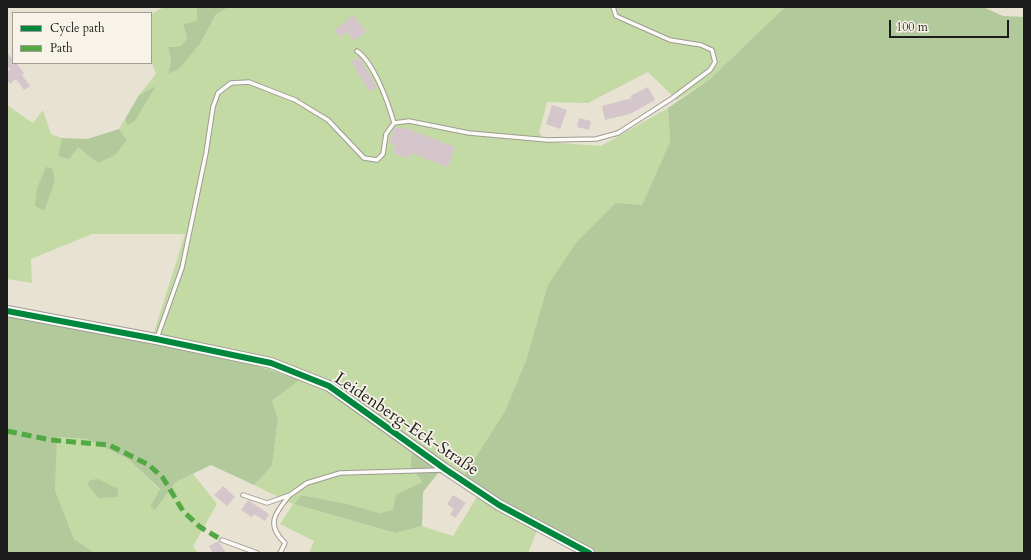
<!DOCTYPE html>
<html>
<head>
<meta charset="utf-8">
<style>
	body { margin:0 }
	#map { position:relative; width:1031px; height:560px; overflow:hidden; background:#e8e2d3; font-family:Cardo,serif }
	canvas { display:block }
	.frame { position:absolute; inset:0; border:8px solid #1c1c1c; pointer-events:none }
	.legend { position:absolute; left:12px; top:12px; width:140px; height:52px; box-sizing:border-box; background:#f7f3e8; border:1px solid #9f9d96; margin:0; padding:5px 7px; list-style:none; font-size:12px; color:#1c1c1c }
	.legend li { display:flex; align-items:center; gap:8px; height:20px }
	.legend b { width:20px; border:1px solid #9f9d96 }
	.scale { position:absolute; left:889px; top:20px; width:120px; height:18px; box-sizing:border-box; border:2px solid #1c1c1c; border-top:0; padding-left:5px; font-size:12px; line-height:14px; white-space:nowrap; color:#1c1c1c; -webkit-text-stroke:3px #f7f3e8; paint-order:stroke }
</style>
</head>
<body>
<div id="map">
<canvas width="1031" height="560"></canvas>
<div class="frame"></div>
<ul class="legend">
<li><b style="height:5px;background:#00873e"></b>Cycle path</li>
<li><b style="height:5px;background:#52a943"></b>Path</li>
</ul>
<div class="scale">100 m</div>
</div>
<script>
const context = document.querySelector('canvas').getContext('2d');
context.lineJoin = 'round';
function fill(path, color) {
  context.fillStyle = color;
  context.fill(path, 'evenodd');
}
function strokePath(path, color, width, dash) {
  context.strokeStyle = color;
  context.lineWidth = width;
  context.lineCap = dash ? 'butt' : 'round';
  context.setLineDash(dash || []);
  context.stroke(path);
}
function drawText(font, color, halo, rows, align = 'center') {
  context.font = font + ' Cardo,serif';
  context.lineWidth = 3.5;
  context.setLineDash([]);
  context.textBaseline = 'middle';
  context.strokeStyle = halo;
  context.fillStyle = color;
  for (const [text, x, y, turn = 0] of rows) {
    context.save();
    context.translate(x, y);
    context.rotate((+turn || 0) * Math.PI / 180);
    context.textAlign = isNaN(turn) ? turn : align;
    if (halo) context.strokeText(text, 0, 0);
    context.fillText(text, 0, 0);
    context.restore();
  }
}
fill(new Path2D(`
	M164 7H197V21L183 24 187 38 181 46 168 47 171 60 168 74 179 69 200 44 216 14 229 7H785L710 79 677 100 648 72 588 103 547 102 539 133 548 142 601 146 668 108 670 142 642 205 527 358 505 411 463 477 411 466 422 482 411 489 393 510 379 513 348 504 301 495 294 504 394 533 422 526 453 536 481 490 540 523 528 553H309L314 541 280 524 293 504 254 485 272 466 278 419 272 401 298 380 254 365 150 345 185 234H92L31 259 32 283 7 279V105L33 123 43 110 51 134 62 138 58 156 78 147 127 140 119 129 125 119 127 125 155 87 139 95 156 74 151 61V14Z
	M56 437 87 439 128 459 160 490 150 507 155 510 176 482 193 474 217 504 193 546 198 553H95L74 539 55 490Z`), '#c4daa5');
fill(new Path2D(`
	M197 7H229L216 14 200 44 179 69 168 74 171 60 168 47 181 46 187 38 183 24 197 21Z
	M785 7H983L1003 16 1024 17V553H598L481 490 463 477 505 411 527 358 548 285 576 243 616 203 642 205 670 142 668 108 710 79Z
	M156 86 134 122 127 125 125 119 139 95Z
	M119 129 127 140 115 155 98 163 78 147 69 159 58 156 62 138 87 139Z
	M46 167 52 168 55 181 44 211 35 206 37 188Z
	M7 314 254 365 299 380 272 401 278 419 272 466 254 485 211 465 176 482 155 510 150 507 160 489 128 459 87 439 57 437 55 490 74 539 95 553H7Z
	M412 449 444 466 423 492 422 526 395 533 294 504 301 495 348 504 379 513 393 510 396 495 422 482 411 466Z
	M98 479 118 489V497L98 498 87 484 90 480Z`), '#b2c99b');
fill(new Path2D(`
	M353 15 366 32 354 41 347 32 340 37 335 30Z
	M7 52 13 60V63L17 64 24 73 22 75 30 86 24 90 16 79 10 84 7 80V72L10 69 7 66Z
	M359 57 377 87 370 92 351 62Z
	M648 87 655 100 630 114 605 120 602 106 632 98 630 96Z
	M552 105 567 110 560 129 546 124Z
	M579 118 591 121 589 130 577 127Z
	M395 127 402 129 403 127 455 147 448 167 411 153 409 159 393 153 395 145 389 143Z
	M223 486 235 497 227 506 214 495Z
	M453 495 466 503 455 518 450 514 454 509 447 504Z
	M248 500 269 514 265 521 254 514 252 517 241 510Z
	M219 541V542L226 553H213L209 546Z`), '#d4c6cb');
const lane = new Path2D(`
	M394 123 409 121 469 133 548 140 596 139 618 133 671 99 710 70 715 62 712 50 701 45 670 40 616 16 613 7
	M157 338 182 268 206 153 213 107 218 93 231 83 249 82 295 100 328 120 364 158 377 160 383 154 386 134 394 123C388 102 374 63 357 51
	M243 495 267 503 290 495 307 483 340 473 442 470
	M222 540 257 553
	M280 553 285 543C266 525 274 514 289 496`);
const secondary = new Path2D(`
	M7 311 156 339 271 363 329 386 445 469 499 505 589 553`);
strokePath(lane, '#9e9b92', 5.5);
strokePath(secondary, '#9e9b92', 12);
strokePath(lane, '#fcfbf8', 3.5);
strokePath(secondary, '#fcfbf8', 10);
strokePath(new Path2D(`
	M7 431 51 440 109 445 149 465 163 478 183 511 200 527 222 540`), '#52a943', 5, [10, 5]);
strokePath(new Path2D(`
	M7 311 156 339 271 363 329 386 445 469 499 505 589 553`), '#00873e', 6);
drawText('17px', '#1c1c1c', '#f7f3e8', [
	["Leidenberg-Eck-Straße",406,425,34]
]);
</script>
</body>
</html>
